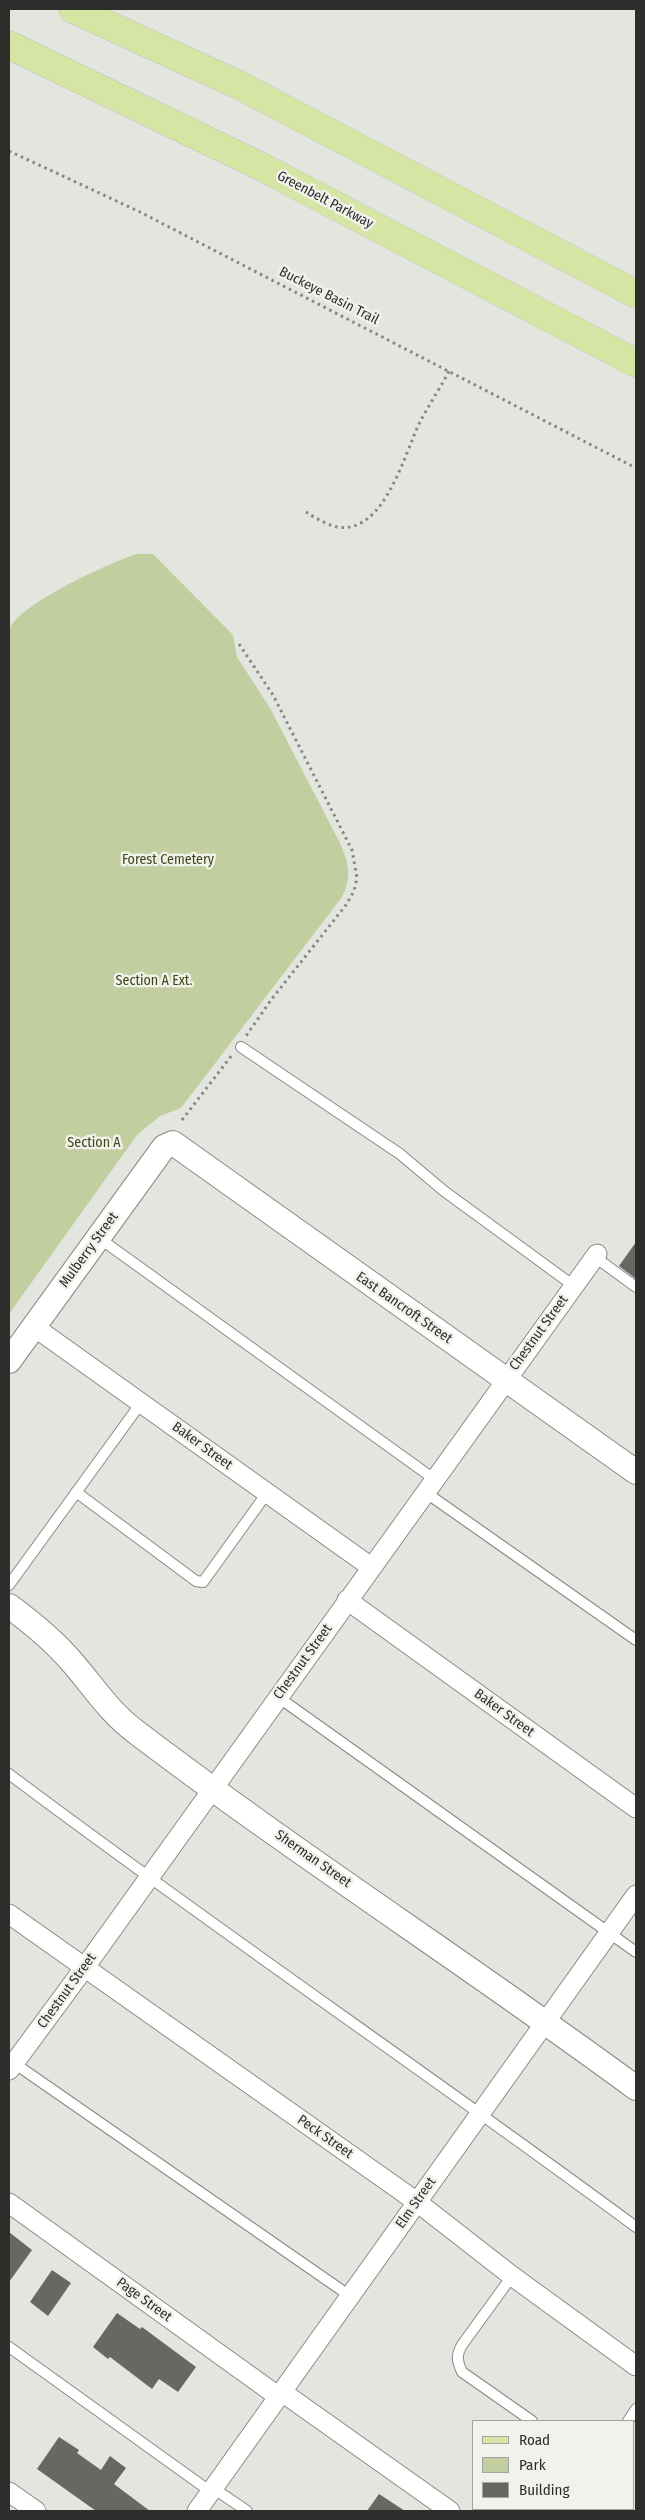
<!DOCTYPE html>
<html>
<head>
<meta charset="utf-8">
<style>
	body { margin:0 }
	#map { position:relative; width:645px; height:2520px; overflow:hidden; background:#e3e5df; font-family:"Fira Sans Condensed",sans-serif }
	canvas { display:block }
	.frame { position:absolute; inset:0; border:10px solid #2d2e2b; pointer-events:none }
	.legend { position:absolute; left:472px; top:2420px; width:162px; height:90px; box-sizing:border-box; background:#f1f2ec; border:1px solid #a3a49f; margin:0; padding:6px 9px; list-style:none; font-size:15px; color:#2d2e2b }
	.legend li { display:flex; align-items:center; gap:10px; height:25px }
	.legend b { width:25px; border:1px solid #a3a49f }
</style>
</head>
<body>
<div id="map">
<canvas width="645" height="2520"></canvas>
<div class="frame"></div>
<ul class="legend">
<li><b style="height:6px;background:#d6e5a3"></b>Road</li>
<li><b style="height:14px;background:#c2ce9f"></b>Park</li>
<li><b style="height:14px;background:#666863"></b>Building</li>
</ul>
</div>
<script>
const context = document.querySelector('canvas').getContext('2d');
context.lineJoin = 'round';
function fill(path, color) {
  context.fillStyle = color;
  context.fill(path, 'evenodd');
}
function strokePath(path, color, width, dash) {
  context.strokeStyle = color;
  context.lineWidth = width;
  context.lineCap = dash ? 'butt' : 'round';
  context.setLineDash(dash || []);
  context.stroke(path);
}
function drawText(font, color, halo, rows, align = 'center') {
  context.font = font + ' "Fira Sans Condensed",sans-serif';
  context.lineWidth = 5;
  context.setLineDash([]);
  context.textBaseline = 'middle';
  context.strokeStyle = halo;
  context.fillStyle = color;
  for (const [text, x, y, turn = 0] of rows) {
    context.save();
    context.translate(x, y);
    context.rotate((+turn || 0) * Math.PI / 180);
    context.textAlign = isNaN(turn) ? turn : align;
    if (halo) context.strokeText(text, 0, 0);
    context.fillText(text, 0, 0);
    context.restore();
  }
}
fill(new Path2D(`
	M137 554H153L233 635 237 657 270 708 341 845C349 865 352 877 342 897L181 1108 160 1116 137 1135 9 1314V641C9 637 9 630 11 626 25 602 110 562 137 554Z`), '#c2ce9f');
fill(new Path2D(`
	M636 1242V1279L619 1266Z
	M9 2232 32 2250 9 2282Z
	M52 2270 71 2283 48 2316 30 2302Z
	M117 2313 140 2329 142 2327 196 2367 178 2392 159 2379 152 2389 110 2357 108 2359 93 2347Z
	M59 2437 79 2450 77 2453 101 2470 110 2456 126 2468 114 2484 150 2511H96L37 2469Z
	M379 2494 405 2511H367Z`), '#666863');
const service = new Path2D(`
	M241 1047 400 1154 444 1191 574 1286
	M99 1238 434 1479
	M595 1257 636 1287
	M76 1492 196 1581 203 1582 267 1493
	M425 1492 636 1640
	M9 1585 141 1403
	M278 1697 636 1952
	M9 1774C215 1929 429 2074 636 2227
	M11 2061 350 2296
	M512 2276 462 2345C456 2355 457 2361 462 2372L532 2421
	M9 2347 211 2492
	M628 2421 636 2409
	M213 2488 247 2511`);
const minor = new Path2D(`
	M33 1326 371 1567
	M347 1600 636 1808
	M9 1914 417 2202 512 2276 636 2366
	M9 2070 85 1967 597 1254
	M9 2203 279 2397
	M282 2392 450 2511
	M9 2492 36 2511
	M197 2511 636 1895`);
const tertiary = new Path2D(`
	M9 1361 164 1147 173 1143 636 1472
	M9 1606C31 1622 54 1641 72 1662 93 1686 109 1712 136 1732 299 1856 472 1967 636 2088`);
const primary = new Path2D(`
	M73 9 239 85 636 294
	M9 45 262 167 636 363`);
strokePath(service, '#878983', 12);
strokePath(minor, '#878983', 21);
strokePath(tertiary, '#878983', 26);
strokePath(primary, '#c0c0bf', 29);
strokePath(new Path2D(`
	M9 151 140 212 636 468
	M306 512C315 518 326 524 337 527 384 535 404 455 419 424 428 406 440 389 449 371
	M239 644 273 695 352 850 357 878 354 891 346 905 271 1000 246 1036
	M182 1120 232 1055`), '#868783', 3, [2.5, 4]);
strokePath(service, '#fff', 10);
strokePath(minor, '#fff', 19);
strokePath(tertiary, '#fff', 24);
strokePath(primary, '#d6e5a3', 28);
drawText('14px', '#2d2e2b', '#f1f2ec', [
	["Greenbelt Parkway",325,200,28],
	["Buckeye Basin Trail",329,296,27],
	["Mulberry Street",89,1250,-54],
	["East Bancroft Street",404,1308,35],
	["Chestnut Street",539,1333,-54],
	["Baker Street",202,1446,36],
	["Chestnut Street",303,1662,-54],
	["Baker Street",504,1713,36],
	["Sherman Street",313,1859,35],
	["Chestnut Street",67,1991,-54],
	["Peck Street",325,2137,35],
	["Elm Street",416,2203,-55],
	["Page Street",144,2300,36]
]);
drawText('14px', '#3d4717', '#f1f2ec', [
	["Forest Cemetery",168,860],
	["Section A Ext.",154,981],
	["Section A",94,1143]
]);
</script>
</body>
</html>
